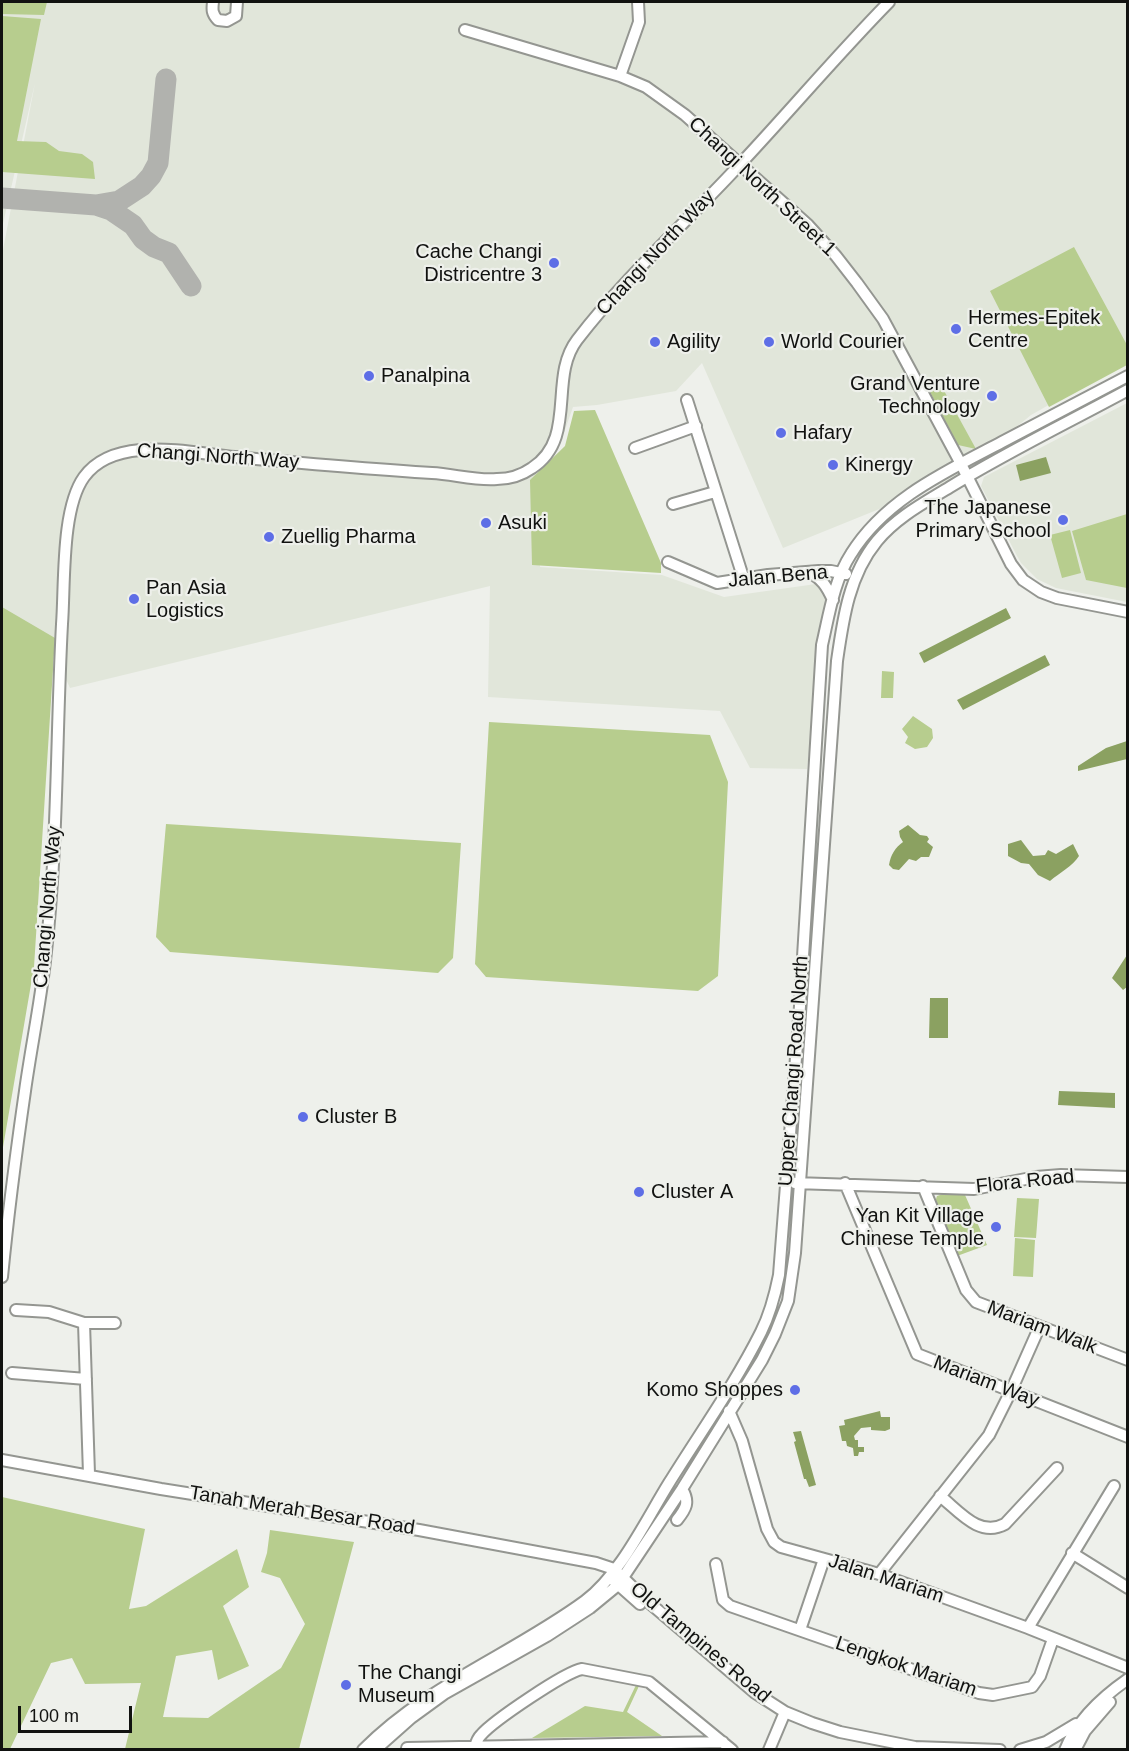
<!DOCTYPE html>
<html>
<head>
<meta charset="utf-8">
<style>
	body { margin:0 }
	#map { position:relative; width:1129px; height:1751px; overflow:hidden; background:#eef0eb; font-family:Helvetica,sans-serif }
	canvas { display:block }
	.frame { position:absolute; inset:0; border:3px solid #111210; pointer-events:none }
	.scale { position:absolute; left:18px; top:1706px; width:114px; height:27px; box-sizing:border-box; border:3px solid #111210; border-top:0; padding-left:8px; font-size:18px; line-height:21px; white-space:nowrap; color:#111210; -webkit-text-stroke:4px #eef0eb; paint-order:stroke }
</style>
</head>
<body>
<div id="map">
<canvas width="1129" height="1751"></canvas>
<div class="frame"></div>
<div class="scale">100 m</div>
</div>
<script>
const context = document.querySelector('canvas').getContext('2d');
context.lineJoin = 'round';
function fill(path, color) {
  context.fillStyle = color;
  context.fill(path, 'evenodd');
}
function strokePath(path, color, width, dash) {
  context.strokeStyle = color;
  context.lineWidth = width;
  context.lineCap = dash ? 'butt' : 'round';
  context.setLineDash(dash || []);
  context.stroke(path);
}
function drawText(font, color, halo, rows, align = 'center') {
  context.font = font + ' Helvetica,sans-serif';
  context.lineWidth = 4.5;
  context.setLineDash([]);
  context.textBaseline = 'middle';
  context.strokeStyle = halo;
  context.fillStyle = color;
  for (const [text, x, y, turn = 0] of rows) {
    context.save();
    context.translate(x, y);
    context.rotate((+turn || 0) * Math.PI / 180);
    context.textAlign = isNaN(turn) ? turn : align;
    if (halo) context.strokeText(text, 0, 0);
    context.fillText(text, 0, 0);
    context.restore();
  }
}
fill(new Path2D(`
	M2 2H1127V361L1031 415 951 480 783 548 702 363 676 391 597 405 573 407 558 450 536 476 540 567 662 575 724 597 830 582 807 769 750 768 720 711 488 697 490 586 70 688 49 642 2 613V255L35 83 2 228Z
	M1127 403V602L1056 588 1037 579 1021 563 1016 554 981 486 984 477Z`), '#e1e6da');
fill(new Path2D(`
	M2 2H47L44 15 2 14Z
	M2 16 41 19 17 141 46 142 59 151 82 154 93 162 95 179 2 172Z
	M1074 247 1127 345V365L1049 407 990 291Z
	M942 387 976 449 958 445 930 392Z
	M595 410 661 563V573L532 565 530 480 565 446 574 411Z
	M1127 514V588L1086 580 1072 531Z
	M1070 530 1081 573 1062 578 1050 535Z
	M2 607 55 638 34 967 2 1153Z
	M882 671 894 672 893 698H881Z
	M913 716 932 729 933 738 927 747 915 749 905 743 908 737 902 729Z
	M489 722 710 735 728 782 718 976 698 991 486 977 475 964Z
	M166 824 461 843 453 958 438 973 170 952 156 937Z
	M943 1194 965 1195 987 1245 957 1256 935 1202 937 1196Z
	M1017 1198 1039 1199 1036 1238 1014 1237Z
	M1015 1238 1035 1240 1033 1277 1013 1276Z
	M2 1497 145 1529 129 1609 146 1606 237 1549 249 1587 223 1606 249 1666 218 1680 212 1650 176 1656 163 1717 208 1718 281 1668 305 1624 280 1578 261 1572 267 1553 270 1530 354 1542 299 1749H125L141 1683 85 1684 72 1658 51 1663 10 1749H2Z
	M636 1685 639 1686 627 1712 662 1736 532 1738 585 1706 623 1712Z`), '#b7cd8e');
fill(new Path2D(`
	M1046 457 1051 473 1020 481 1016 465Z
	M1006 608 1011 618 924 663 919 653Z
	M1045 655 1050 665 963 710 957 700Z
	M1127 741V759L1078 771V766L1106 748Z
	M908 825 920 835 927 836 929 839 927 842 933 847 929 857H921L916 861 909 859 899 870 893 869 889 865C891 854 895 848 903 842L900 837 899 831Z
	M1021 840 1033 856 1045 855 1048 850 1056 854 1073 844 1079 856C1073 866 1059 873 1050 881L1038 875 1029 864 1021 863 1008 856V844Z
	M1127 955V987L1123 990 1112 978Z
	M930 998H948V1038H929Z
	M1059 1091 1115 1093V1108L1058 1105Z
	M880 1411 881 1417H890V1429L885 1431 871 1430V1427L861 1428 854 1436 855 1440H858V1447H864V1452H859L858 1456H854L853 1448 847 1446 846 1441H842L839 1426 845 1425 844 1420Z
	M801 1431 816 1485 809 1487 806 1479H804L794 1442 796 1441 793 1432Z`), '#8ba161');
strokePath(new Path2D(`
	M2 198 96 205 111 210 133 225 143 239 154 247 169 253 191 286
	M96 205 119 201 142 186 151 176 158 163 166 79`), '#b1b2ae', 21);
const minor = new Path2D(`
	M213 2C212 10 212 14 218 20L227 21 236 16 237 2
	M465 30 620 76 646 87 685 115 808 225 836 256 857 283 883 319 961 464 1011 564 1023 580 1041 592 1057 598 1128 612
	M620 76 639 22 638 2
	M687 400 744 580
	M635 448 696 426
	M673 504 715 492
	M668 562 717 583 768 575 819 571H831L846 574
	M808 572C822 578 827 587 833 600
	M795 1183 974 1189 1036 1177 1061 1175 1128 1177
	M845 1183 917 1354 1128 1437
	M923 1186 966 1290 976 1302 1128 1360
	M2 1277C8 1215 16 1153 25 1091 31 1048 40 1005 45 961 58 849 56 736 62 624 65 584 61 509 84 477 115 434 190 453 235 457 301 463 366 469 432 473 453 474 476 481 497 479 509 479 522 475 532 468 578 438 548 378 577 340 623 280 679 229 730 175 784 118 834 58 889 2
	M16 1310 49 1312 84 1323H115
	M84 1323 89 1474
	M12 1373 86 1379
	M729 1411 742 1441 767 1529 774 1542 781 1547 879 1574 1028 1628 1128 1668
	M2 1460 161 1489 419 1530 596 1563 614 1569 646 1600 754 1692 785 1712 812 1723 840 1732 915 1747 1000 1750
	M940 1496C959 1511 979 1538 1005 1524L1057 1468
	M677 1520C686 1509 690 1502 682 1489
	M1072 1553 1128 1588
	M716 1564 723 1600 730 1606 979 1693 993 1695 1032 1687 1040 1676 1053 1639
	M879 1574 989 1435 1011 1391 1039 1328
	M613 1580 640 1604
	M1028 1628 1114 1486
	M800 1630 824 1559
	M475 1747C476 1743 478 1738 481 1735 493 1721 565 1672 582 1669L649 1682 732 1750
	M407 1748 723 1742
	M363 1750C427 1685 513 1654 585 1601 620 1575 646 1520 669 1483 700 1433 735 1384 761 1332 770 1314 775 1295 779 1275L800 1006 822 645C829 615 834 580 851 554 885 499 947 471 1002 442 1044 420 1086 398 1128 376
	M375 1750 411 1718 444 1694 547 1636 590 1608 618 1585 682 1489 762 1360 775 1334 788 1301 795 1253 837 661C843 619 849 575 877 541 897 517 924 503 950 487 1007 452 1069 422 1128 390
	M769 1750 785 1712
	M1020 1750 1046 1742 1076 1724
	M1065 1750C1077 1720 1102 1697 1128 1679
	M1075 1750 1085 1731 1110 1702`);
strokePath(minor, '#949691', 14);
strokePath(minor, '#fff', 10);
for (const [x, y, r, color] of [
	[554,263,6,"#5e6ee6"],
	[956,329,6,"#5e6ee6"],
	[655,342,6,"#5e6ee6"],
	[769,342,6,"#5e6ee6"],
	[369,376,6,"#5e6ee6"],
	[992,396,6,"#5e6ee6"],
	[781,433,6,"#5e6ee6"],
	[833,465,6,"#5e6ee6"],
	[1063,520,6,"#5e6ee6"],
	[486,523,6,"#5e6ee6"],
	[269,537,6,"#5e6ee6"],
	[134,599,6,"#5e6ee6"],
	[303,1117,6,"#5e6ee6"],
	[639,1192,6,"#5e6ee6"],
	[996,1227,6,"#5e6ee6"],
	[795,1390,6,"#5e6ee6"],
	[346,1685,6,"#5e6ee6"]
]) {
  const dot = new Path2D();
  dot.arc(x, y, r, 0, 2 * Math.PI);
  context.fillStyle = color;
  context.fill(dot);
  strokePath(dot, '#eef0eb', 2);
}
drawText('20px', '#111210', '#eef0eb', [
	["Changi North Street 1",762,187,43],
	["Changi North Way",656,253,-47],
	["Changi North Way",218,457,4],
	["Jalan Bena",778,577,-5],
	["Changi North Way",48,907,-85],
	["Upper Changi Road North",794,1071,-86],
	["Flora Road",1025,1182,-6],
	["Mariam Walk",1042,1328,21],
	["Mariam Way",986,1382,21],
	["Tanah Merah Besar Road",302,1511,9],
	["Jalan Mariam",886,1579,18],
	["Old Tampines Road",700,1643,40],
	["Lengkok Mariam",906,1667,19]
]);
drawText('20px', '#111210', '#eef0eb', [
	["Cache Changi",542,252,"right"],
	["Districentre 3",542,275,"right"],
	["Hermes-Epitek",968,318],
	["Centre",968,341],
	["Agility",667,342],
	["World Courier",781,342],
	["Panalpina",381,376],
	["Grand Venture",980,384,"right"],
	["Technology",980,407,"right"],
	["Hafary",793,433],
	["Kinergy",845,465],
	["The Japanese",1051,508,"right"],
	["Primary School",1051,531,"right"],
	["Asuki",498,523],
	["Zuellig Pharma",281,537],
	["Pan Asia",146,588],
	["Logistics",146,611],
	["Cluster B",315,1117],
	["Cluster A",651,1192],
	["Yan Kit Village",984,1216,"right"],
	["Chinese Temple",984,1239,"right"],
	["Komo Shoppes",783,1390,"right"],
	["The Changi",358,1673],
	["Museum",358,1696]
], 'left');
</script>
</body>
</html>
